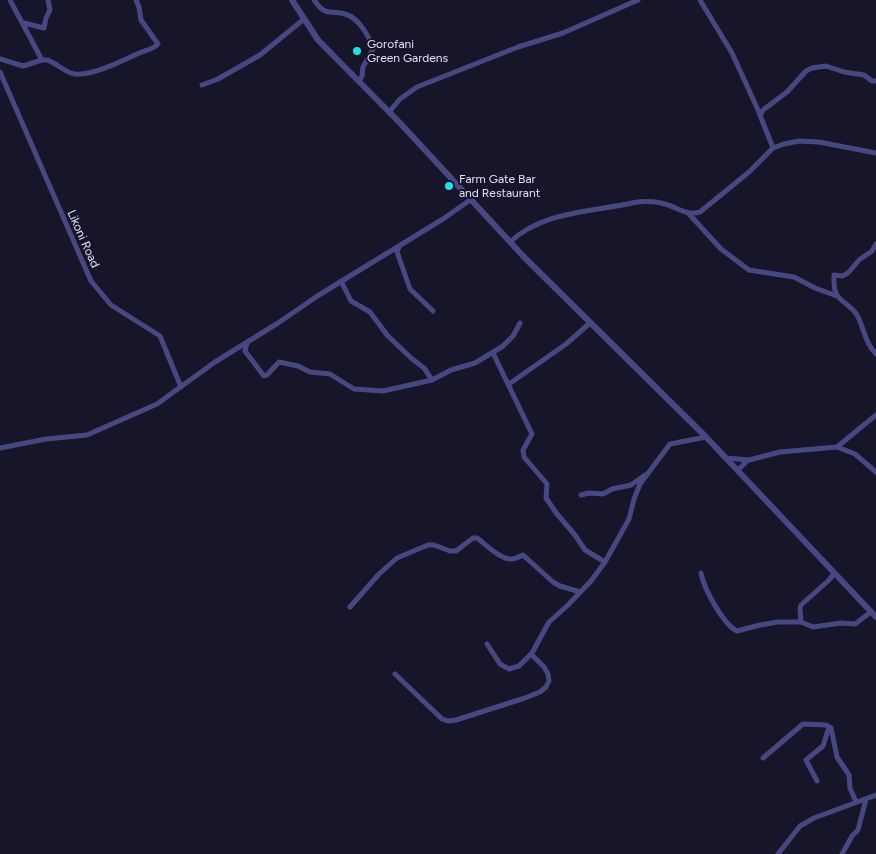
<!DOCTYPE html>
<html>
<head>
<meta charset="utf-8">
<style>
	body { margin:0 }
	canvas { display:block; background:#171529 }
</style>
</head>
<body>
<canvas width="876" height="854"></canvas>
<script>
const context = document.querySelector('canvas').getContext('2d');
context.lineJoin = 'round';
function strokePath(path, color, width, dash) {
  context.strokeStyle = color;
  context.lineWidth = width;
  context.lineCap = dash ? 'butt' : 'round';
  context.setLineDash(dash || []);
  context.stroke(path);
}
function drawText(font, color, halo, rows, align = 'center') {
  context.font = font + ' Figtree,sans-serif';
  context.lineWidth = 4;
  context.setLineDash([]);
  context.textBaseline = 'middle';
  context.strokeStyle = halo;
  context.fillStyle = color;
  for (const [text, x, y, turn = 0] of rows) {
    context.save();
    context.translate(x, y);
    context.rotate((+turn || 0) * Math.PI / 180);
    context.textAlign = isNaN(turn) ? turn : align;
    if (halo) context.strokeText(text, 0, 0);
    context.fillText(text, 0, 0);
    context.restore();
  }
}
strokePath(new Path2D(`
	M10 0 42 60
	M314 0C327 18 328 9 345 14 359 18 369 36 373 49L363 67 362 76 359 82
	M700 0 732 53 758 110 773 148
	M24 23 44 28 46 18 50 10 48 0
	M0 59 23 66 42 60H47C57 63 65 73 75 74 92 76 122 61 137 54 144 50 153 50 158 44L141 20 139 7 136 0
	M0 72 91 281 111 305 160 336 181 387
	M202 85 218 79 260 55 304 19
	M389 112 400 99 417 87 518 47 563 33 638 0
	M760 115 763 110 787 92 806 71 812 68 826 66 844 72 864 75 872 81H876
	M689 214 721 249 749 270 794 277 815 288 837 296
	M510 242C543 211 591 212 632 203 643 201 654 201 665 204 677 207 686 216 700 212L749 172 773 148 784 144 799 141 819 142 876 153
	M876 244 872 251 859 260 849 272 843 276 834 275C834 282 833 289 837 295 842 303 852 306 857 315 864 328 865 343 876 354
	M399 247 397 252 410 289 433 311
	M341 281 351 301 370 312 387 335 411 358 424 368 432 380
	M247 343 245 351 264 376 267 375 279 362 298 366 310 372 330 374 354 389 383 391 432 380 451 370 475 363 503 346 513 336 520 323
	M493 353 532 434 523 450 524 457 547 484 546 498 557 514 575 535 585 550 605 562
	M509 384 566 344 590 323
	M837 447 876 415
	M0 448 46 439 87 435 157 404 215 362 278 323 319 295 443 219 470 200
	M725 458 749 460 780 452 837 447 855 454 876 472
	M738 470 748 460
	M581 495 589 493 603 494 612 489 631 485 645 475
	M701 573C704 589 723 624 737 631L760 625 778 622H801L813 627 841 623 855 624 871 612
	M350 607 379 574 397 558 428 545H434L450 551H456L473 538H477C486 545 501 560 512 559 516 559 520 556 523 555L553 582 560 586 580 592
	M801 622 800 608 801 605 828 581 834 574
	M487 644 500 664 509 669 519 666 532 653 549 622 567 606 591 581 605 562 629 519 634 499 640 484 670 444 706 437
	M395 674 442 719 448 721 456 720 525 698 540 692 546 687 549 681 548 674 544 667 531 654
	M763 758 803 724 826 725 831 728 837 757 849 775 850 788 856 802
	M817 781 806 760 823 746 829 727
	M778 854 800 826 814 818 876 795
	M842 854 852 836 858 830 866 799`), '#464881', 5);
strokePath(new Path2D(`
	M292 0 318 40 400 123 524 257 706 437 876 617`), '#464881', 6);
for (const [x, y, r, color] of [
	[357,51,5,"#27dce1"],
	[449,186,5,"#27dce1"]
]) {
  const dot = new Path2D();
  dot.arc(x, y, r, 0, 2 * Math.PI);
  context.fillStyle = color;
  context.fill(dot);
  strokePath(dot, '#171529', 2);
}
drawText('12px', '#e2e1fb', '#171529', [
	["Gorofani",367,44],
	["Green Gardens",367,58],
	["Farm Gate Bar",459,179],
	["and Restaurant",459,193]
], 'left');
drawText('12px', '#e2e1fb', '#171529', [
	["Likoni Road",83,239,66]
]);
</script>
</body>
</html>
